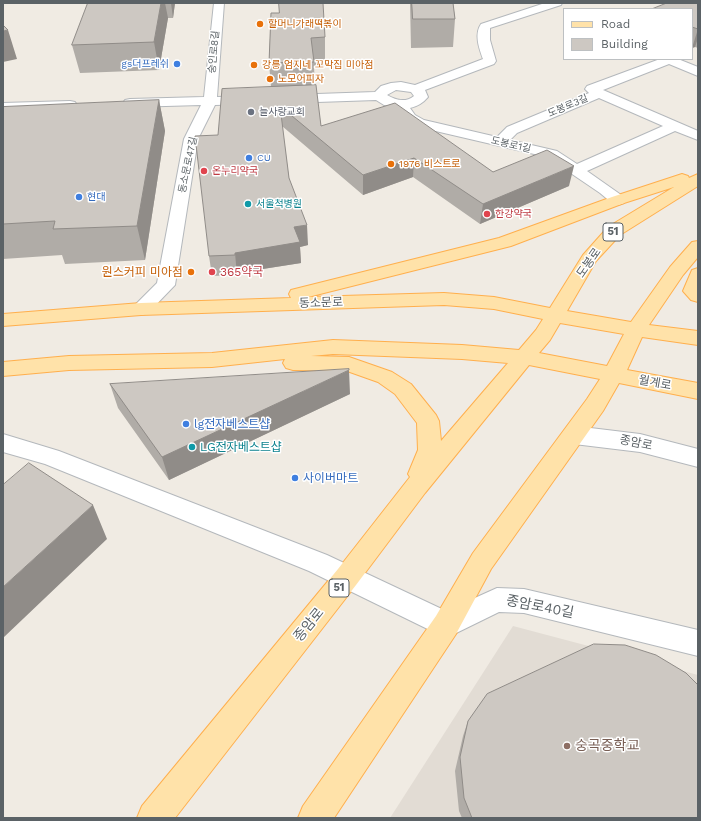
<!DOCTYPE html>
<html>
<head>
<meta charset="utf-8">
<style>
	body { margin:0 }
	#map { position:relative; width:701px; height:821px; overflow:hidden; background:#f0ebe3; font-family:"Work Sans",sans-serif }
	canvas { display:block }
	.frame { position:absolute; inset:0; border:4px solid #5b6266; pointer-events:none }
	.legend { position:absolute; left:563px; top:8px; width:130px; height:52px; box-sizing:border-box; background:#fff; border:1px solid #bdc0c2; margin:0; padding:5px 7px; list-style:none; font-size:12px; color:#5b6266 }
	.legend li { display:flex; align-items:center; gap:8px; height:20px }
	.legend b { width:20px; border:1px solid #bdc0c2 }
</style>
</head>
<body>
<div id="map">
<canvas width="701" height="821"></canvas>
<div class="frame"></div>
<ul class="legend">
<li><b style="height:5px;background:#ffe2a9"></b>Road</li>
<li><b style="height:11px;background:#cdc8c2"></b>Building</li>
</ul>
</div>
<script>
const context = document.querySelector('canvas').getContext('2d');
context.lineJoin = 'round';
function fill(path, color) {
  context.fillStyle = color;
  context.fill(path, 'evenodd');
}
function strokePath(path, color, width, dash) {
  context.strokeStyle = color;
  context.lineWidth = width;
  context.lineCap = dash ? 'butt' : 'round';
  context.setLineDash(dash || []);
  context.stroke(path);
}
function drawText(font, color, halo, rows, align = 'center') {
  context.font = font + ' "Work Sans","Noto Sans KR",sans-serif';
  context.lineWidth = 3;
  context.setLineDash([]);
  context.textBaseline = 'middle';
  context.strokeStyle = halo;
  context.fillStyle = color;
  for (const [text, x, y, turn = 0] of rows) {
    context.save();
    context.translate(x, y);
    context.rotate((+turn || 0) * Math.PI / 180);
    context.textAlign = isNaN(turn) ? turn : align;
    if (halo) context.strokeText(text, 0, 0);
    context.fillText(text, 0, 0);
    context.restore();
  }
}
fill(new Path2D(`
	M513 626 698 675V818H390Z`), '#e2dcd4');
const minor = new Path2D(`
	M214 3H224L217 97 250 96 255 97 257 100 255 103 250 104 215 105 198 139 175 285 148 313 141 315 134 313 131 309 157 283 184 139 201 105 130 107 125 106 123 103 125 100 130 99 204 97Z
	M545 3H562L561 5 490 28V40L496 61 494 64 425 90 428 97C423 103 418 106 410 108L415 115 424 120 497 137 507 127 589 93 585 89 587 86 660 59H678L698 67V76L669 64 603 90 698 131V140L675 131 587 171 624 197 626 200 624 203 618 205 612 203 600 193 547 157 414 126 404 121 397 108 384 105 376 100 288 103 283 102 281 99 283 96 288 95 375 92 381 86 391 83 401 82 415 85 483 59C479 48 474 34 481 24ZM396 90 411 92 414 96C405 103 396 100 387 95ZM599 98 663 126 577 164 557 151 510 140 517 133Z
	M70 101 75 102 77 105 75 108 3 111V103Z
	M574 426 640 434 698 449V467L640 452 574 444 566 441 563 435 566 429Z
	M3 434 59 451 327 555 446 611 497 588 524 589 698 630V656L524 613 499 612 446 638 309 571 45 464 3 452Z`);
const major = new Path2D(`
	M682 174 688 176 689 178 698 174V186L620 235 596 261 567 311 631 322 670 267 692 242 698 241V257L683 275 649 325 698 331V345L642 337 627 370 698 383V399L619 383 603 411 491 569 456 634 334 818H298L303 806 436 616 473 553 587 399 600 379 529 365 425 493 356 585 175 818H137L142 806 338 569 410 477 408 474 418 450 417 423 395 394 378 382 347 371 293 370 286 368 283 363 285 359 212 367 69 370 3 376V362L69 356 212 353 333 340 462 345 519 350 536 330 543 319 494 309 444 305 141 315 3 326V314L141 303 291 298 289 294 291 290 499 238 612 197ZM674 187 608 227 583 255 550 308 494 297 444 293 308 297 511 246 624 203ZM560 323 624 334 607 366 539 353 550 340ZM333 354 462 359 508 363 441 441 439 421 436 415 411 384 392 372 349 357 311 356Z
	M698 268V302L691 300 683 291 692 270Z`);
strokePath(minor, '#b4b8bc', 2);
strokePath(major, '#ffaf4d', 2);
fill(minor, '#fff');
fill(major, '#ffe2a9');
fill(new Path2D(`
	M88 3H175L173 18H168L159 70 80 73 72 45Z
	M410 3H453L455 19 453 47 411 48Z
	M698 3V48L695 47 692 48V9Z
	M271 13 325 37V67H314L315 85 321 126 493 172 569 186 480 224 413 177 363 195 282 126 289 178 308 245 300 247 301 263 237 273V275L212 276 209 256 218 135 271 87 269 63Z
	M159 100 165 131 145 260 65 264 62 255 3 259V107Z
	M110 384 350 394 169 480 118 408Z
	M468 721 698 818H462L459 811 455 771 463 736Z`), '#b0aca7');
fill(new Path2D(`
	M161 3H165L168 18 159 70 154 42Z
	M171 3H175L173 18Z
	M698 29V38L695 47 692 48Z
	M8 30 17 59 3 62V31Z
	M159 100 165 131 145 260 137 226Z
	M414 158 413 177 363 195V175Z
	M574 166 569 186 480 224 483 204Z
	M307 225 308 245 300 247 301 263 237 273V275L235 253 294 227Z
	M349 370 350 394 169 480 162 457Z
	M93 505 107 539 3 638V587Z`), '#908c88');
const building = new Path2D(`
	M88 3H161L154 42 72 45Z
	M279 3H323L325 37 311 38 314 62 269 63 271 13H279Z
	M412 3H453L455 19H413Z
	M667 3H698V29L692 27V9H652Z
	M3 25 8 30 3 31Z
	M316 85 321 126 395 103 493 172 547 150 574 166 483 204 414 158 363 175 280 106 289 178 307 225 294 227 300 242 235 253V255L209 256 195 136 218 135 222 89Z
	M159 100 137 226 53 229 55 221 3 224V107Z
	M349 369V370L162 457 110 384Z
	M29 463 93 505 3 587V485Z
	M594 644 625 645 656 655 686 673 698 685V818H472L464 798 460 757 468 721 487 694Z`);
fill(building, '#cdc8c2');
strokePath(building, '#908c88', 1);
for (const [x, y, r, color] of [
	[260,24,4,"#e8710a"],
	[177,64,4,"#3f7fe0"],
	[254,65,4,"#e8710a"],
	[270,79,4,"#e8710a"],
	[251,112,4,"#6b7280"],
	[249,158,4,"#3f7fe0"],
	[391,164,4,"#e8710a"],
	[204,171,4,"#e0444e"],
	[79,197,4,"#3f7fe0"],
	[248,204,4,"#0f9aa8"],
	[487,214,4,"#e0444e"],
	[191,272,4,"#e8710a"],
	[212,272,4,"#e0444e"],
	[186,424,4,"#3f7fe0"],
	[192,447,4,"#0f9aa8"],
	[295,478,4,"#3f7fe0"],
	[567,746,4,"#8d6e63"]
]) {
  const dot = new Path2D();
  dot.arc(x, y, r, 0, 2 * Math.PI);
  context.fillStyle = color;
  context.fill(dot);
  strokePath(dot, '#fff', 1.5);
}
drawText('10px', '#c56008', '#fff', [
	["할머니가래떡볶이",268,24],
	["강릉 엄지네 꼬막집 미아점",262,65],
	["노모어피자",278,79],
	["1976 비스트로",399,164]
], 'left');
drawText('10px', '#5b6266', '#fff', [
	["숭인로8길",214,52,-85],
	["도봉로3길",568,106,-23],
	["도봉로1길",511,145,13],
	["동소문로47길",188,165,-78]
]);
drawText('10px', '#366cbe', '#fff', [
	["gs더프레쉬",169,64,"right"],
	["CU",257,158],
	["현대",87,197]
], 'left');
drawText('10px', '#5b616d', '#fff', [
	["늘사랑교회",259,112]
], 'left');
drawText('10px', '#be3a42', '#fff', [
	["온누리약국",212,171],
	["한강약국",495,214]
], 'left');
drawText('10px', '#0d838f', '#fff', [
	["서울척병원",256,204]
], 'left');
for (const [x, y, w] of [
	[613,232,20],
	[339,588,20]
]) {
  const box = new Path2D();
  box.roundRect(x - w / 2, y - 9, w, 18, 3);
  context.fillStyle = '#fff';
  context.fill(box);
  strokePath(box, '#5b6266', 1);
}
drawText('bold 11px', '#5b6266', null, [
	["51",613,232],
	["51",339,588]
]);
drawText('12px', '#5b6266', '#fff', [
	["도봉로",589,263,-55],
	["동소문로",321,303,-2],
	["월계로",655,383,10],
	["종암로",636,443,12]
]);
drawText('12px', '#c56008', '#fff', [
	["원스커피 미아점",183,272]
], 'right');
drawText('12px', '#be3a42', '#fff', [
	["365약국",220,272]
], 'left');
drawText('12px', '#366cbe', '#fff', [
	["lg전자베스트샵",194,424],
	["사이버마트",303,478]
], 'left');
drawText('12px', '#0d838f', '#fff', [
	["LG전자베스트샵",200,447]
], 'left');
drawText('14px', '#5b6266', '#fff', [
	["종암로40길",540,607,11],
	["종암로",309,625,-51]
]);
drawText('14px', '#785e54', '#fff', [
	["숭곡중학교",575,746]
], 'left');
</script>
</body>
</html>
